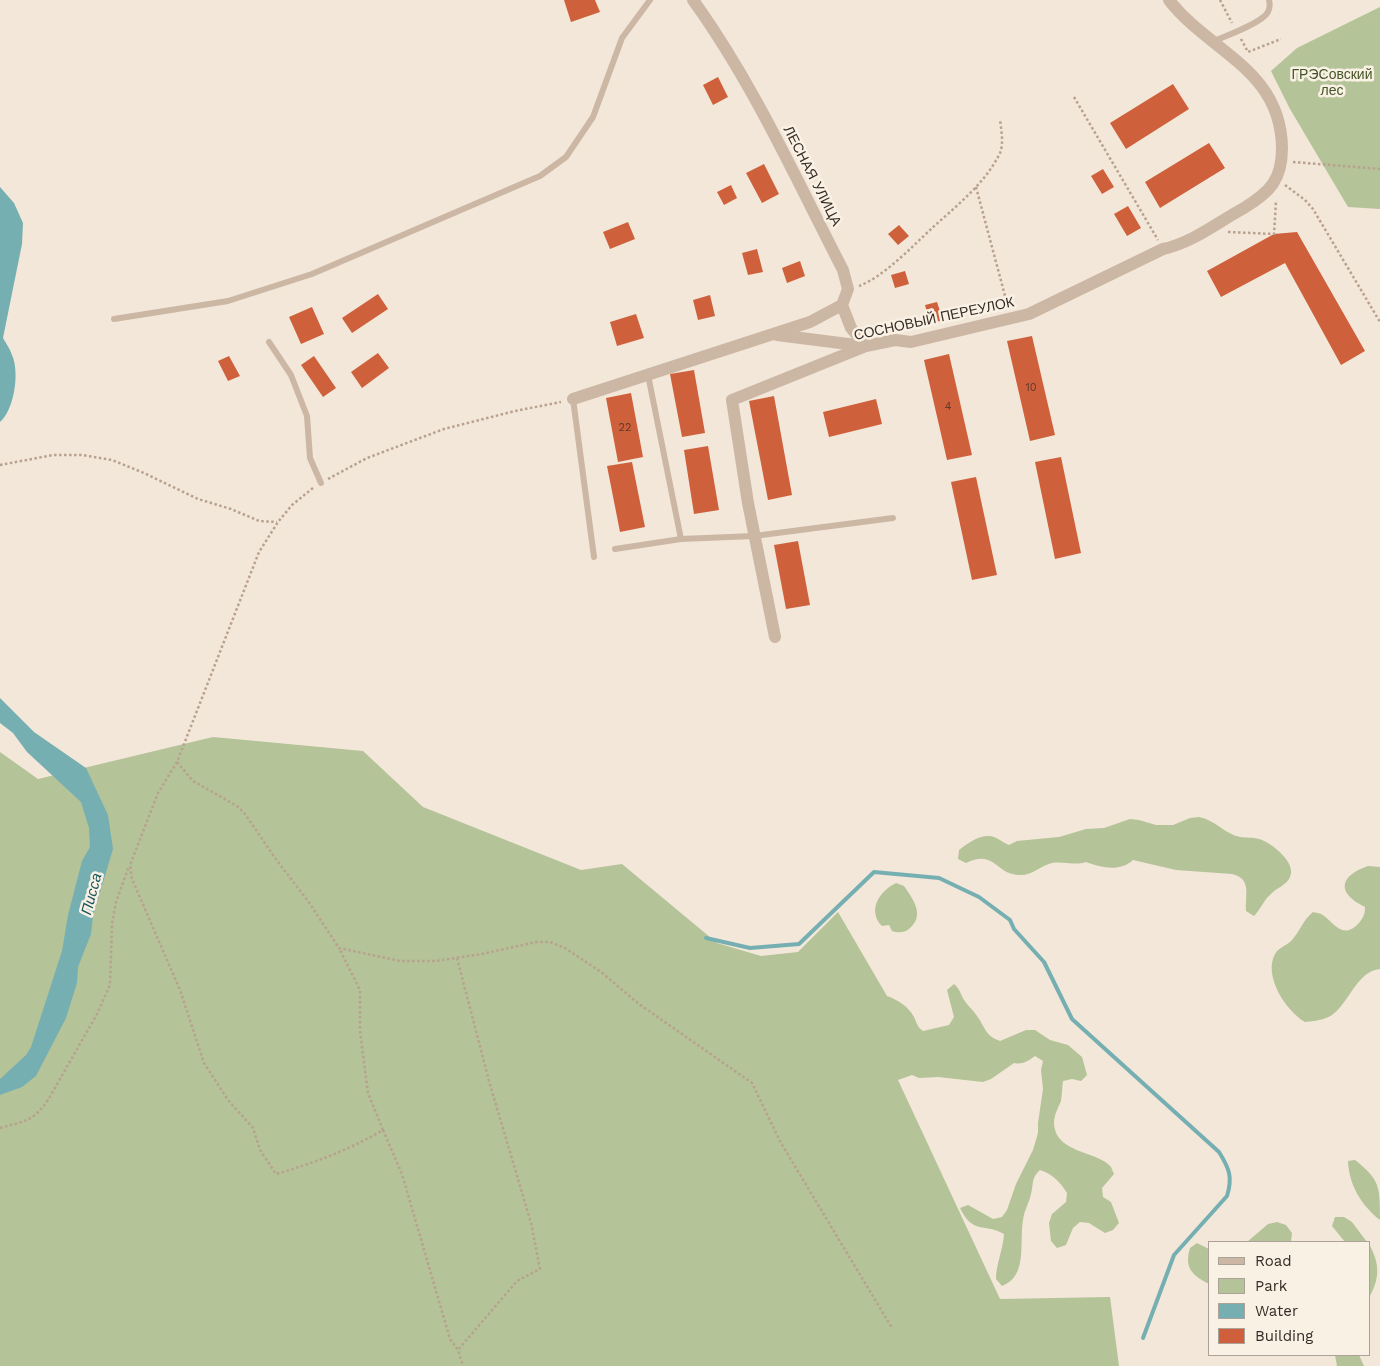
<!DOCTYPE html>
<html>
<head>
<meta charset="utf-8">
<style>
	body { margin:0 }
	#map { position:relative; width:1380px; height:1366px; overflow:hidden; background:#f3e7d9; font-family:"Work Sans",sans-serif }
	canvas { display:block }
	.legend { position:absolute; left:1208px; top:1241px; width:162px; height:115px; box-sizing:border-box; background:#faf1e5; border:1px solid #aca299; margin:0; padding:6px 9px; list-style:none; font-size:15px; color:#372b26 }
	.legend li { display:flex; align-items:center; gap:10px; height:25px }
	.legend b { width:25px; border:1px solid #aca299 }
</style>
</head>
<body>
<div id="map">
<canvas width="1380" height="1366"></canvas>
<ul class="legend">
<li><b style="height:6px;background:#ccb7a4"></b>Road</li>
<li><b style="height:14px;background:#b4c398"></b>Park</li>
<li><b style="height:14px;background:#76afb2"></b>Water</li>
<li><b style="height:14px;background:#ce613b"></b>Building</li>
</ul>
</div>
<script>
const context = document.querySelector('canvas').getContext('2d');
context.lineJoin = 'round';
function fill(path, color) {
  context.fillStyle = color;
  context.fill(path, 'evenodd');
}
function strokePath(path, color, width, dash) {
  context.strokeStyle = color;
  context.lineWidth = width;
  context.lineCap = dash ? 'butt' : 'round';
  context.setLineDash(dash || []);
  context.stroke(path);
}
function drawText(font, color, halo, rows, align = 'center') {
  context.font = font + ' "Work Sans",sans-serif';
  context.lineWidth = 5;
  context.setLineDash([]);
  context.textBaseline = 'middle';
  context.strokeStyle = halo;
  context.fillStyle = color;
  for (const [text, x, y, turn = 0] of rows) {
    context.save();
    context.translate(x, y);
    context.rotate((+turn || 0) * Math.PI / 180);
    context.textAlign = isNaN(turn) ? turn : align;
    if (halo) context.strokeText(text, 0, 0);
    context.fillText(text, 0, 0);
    context.restore();
  }
}
fill(new Path2D(`
	M1380 7V209L1348 207 1290 109 1271 71 1297 48Z
	M213 737 363 751 423 807 581 870 622 864 717 943 761 956 798 952 838 912 887 996C898 1000 908 1006 914 1017 917 1023 917 1027 923 1031L949 1025 954 1017 947 990 954 984C960 989 960 993 964 1000 968 1006 973 1010 977 1016 986 1028 984 1035 1000 1041L1026 1030H1035L1050 1040 1068 1045 1082 1057 1087 1075 1081 1081 1072 1079 1063 1081C1062 1087 1062 1094 1061 1101 1058 1108 1054 1115 1054 1123 1055 1154 1099 1151 1111 1167 1112 1169 1113 1172 1114 1174L1102 1188 1103 1197 1111 1202 1119 1223 1113 1230 1105 1233 1089 1223 1080 1222 1073 1228 1066 1245 1057 1248 1051 1241 1049 1223 1052 1214 1066 1202 1067 1193C1060 1182 1053 1174 1040 1170 1031 1178 1034 1183 1031 1194 1029 1203 1024 1211 1023 1220 1019 1243 1028 1276 1002 1286L996 1279C996 1264 1003 1250 1004 1234 985 1223 973 1235 960 1208L968 1205 993 1219 1002 1217 1007 1210 1016 1184 1033 1150 1038 1133V1123L1043 1089 1041 1070 1043 1061 1035 1056C1028 1061 1022 1065 1014 1063L991 1079 983 1082 938 1077 919 1078 912 1075 898 1080 1000 1299 1110 1297 1119 1366H0V752L38 779Z
	M1199 817C1215 820 1225 834 1240 837 1246 838 1253 837 1259 839 1271 842 1297 863 1290 877 1287 885 1276 888 1270 895 1263 901 1261 909 1254 916L1246 911C1245 894 1252 879 1232 874L1176 870 1133 860C1120 872 1102 868 1086 862 1075 866 1064 861 1052 863 1040 866 1032 876 1019 875 995 874 995 849 966 863L958 859 959 850C968 843 982 833 994 837 999 839 1004 843 1009 845L1017 841 1059 837 1086 829 1104 828 1130 819 1139 820 1156 825H1173L1190 818Z
	M1368 866 1380 867V969C1357 971 1349 1003 1332 1015 1324 1020 1315 1021 1305 1022 1286 1011 1263 976 1275 954 1280 946 1287 946 1292 940 1300 931 1303 920 1313 912 1315 913 1320 913 1321 914 1333 920 1341 941 1358 924 1363 918 1365 915 1365 907 1336 893 1339 876 1368 866Z
	M896 883 904 886C913 899 925 915 910 928 905 933 898 933 892 931L889 925 882 926C867 911 879 891 896 883Z
	M1355 1160C1380 1180 1380 1186 1380 1220 1361 1205 1349 1185 1348 1161Z
	M1335 1217H1344L1352 1222 1367 1242H1345L1332 1226Z
	M1277 1222 1286 1225 1292 1233 1291 1242H1247L1268 1224Z
	M1197 1243 1209 1249V1284C1192 1275 1184 1268 1190 1248Z
	M1369 1244C1380 1264 1380 1278 1369 1298Z
	M1335 1355H1359L1364 1366H1337Z`), '#b4c398');
fill(new Path2D(`
	M0 187 14 203 23 223 22 244 3 338C6 343 10 349 12 355 20 373 14 410 0 422Z
	M0 698 34 732 86 768 108 815 113 849 93 916 91 934 78 967 77 983 66 1018 36 1076 22 1087 0 1095V1079L26 1055 31 1047 62 951 68 915 82 861 90 847 89 828 81 802 27 752 13 733 0 723Z`), '#76afb2');
strokePath(new Path2D(`
	M706 938 750 948 799 944 874 872 939 878 979 897 1010 920 1014 929 1044 962 1072 1019 1219 1152C1229 1168 1233 1177 1227 1196L1174 1255 1143 1338`), '#76afb2', 4);
fill(new Path2D(`
	M564 0H595L600 12 571 22Z
	M718 77 728 97 713 105 703 85Z
	M1173 84 1189 109 1126 149 1110 123Z
	M1209 143 1225 168 1160 208 1145 182Z
	M764 164 779 194 762 203 746 173Z
	M1103 169 1114 187 1102 194 1091 176Z
	M731 185 737 198 724 205 717 192Z
	M1128 206 1141 228 1127 236 1114 214Z
	M628 222 635 239 610 249 603 232Z
	M899 225 909 236 898 245 888 234Z
	M1297 232 1365 351 1341 365 1285 263 1221 297 1207 271 1274 234Z
	M757 249 763 272 748 275 742 253Z
	M800 261 805 276 787 283 782 268Z
	M905 271 909 284 895 288 891 275Z
	M378 294 388 309 352 333 342 318Z
	M710 295 715 316 698 320 693 300Z
	M937 302 943 320 930 324 925 305Z
	M312 307 324 334 301 344 289 317Z
	M636 314 644 338 617 346 610 322Z
	M1032 336 1055 435 1030 441 1007 341Z
	M378 353 389 368 362 388 351 372Z
	M949 354 972 455 947 460 924 360Z
	M229 356 240 376 228 381 218 361Z
	M314 356 336 388 323 397 301 365Z
	M694 370 705 433 682 437 670 374Z
	M631 393 643 457 618 462 606 398Z
	M774 396 792 495 768 500 749 401Z
	M876 399 882 424 829 437 823 412Z
	M708 446 719 510 694 514 684 450Z
	M1061 457 1081 553 1055 559 1035 462Z
	M632 462 645 527 620 532 607 466Z
	M976 477 997 575 972 580 951 482Z
	M798 541 810 605 786 609 774 545Z`), '#ce613b');
strokePath(new Path2D(`
	M1220 0 1232 23
	M1241 39 1248 52 1281 39
	M1074 97 1158 240
	M1293 162 1380 169
	M1285 185 1305 200 1313 209 1380 322
	M976 187 1008 307
	M1228 232 1274 234 1276 201
	M859 286C883 277 912 247 931 229 955 207 985 184 1000 153 1004 143 1001 129 1000 119
	M0 465 53 455H82L112 460 144 473 198 499 231 509 259 521 277 522
	M328 479 367 458 444 429 515 411 561 402
	M313 488 292 505 278 522 259 552 177 762 193 781 237 806 245 814 275 858 308 901 339 948 400 961H436L482 954 536 942H550L565 948 601 972 639 1004 752 1083 781 1143 892 1328
	M177 762 158 793 130 865 132 879 180 990 204 1063 228 1100 253 1128 260 1150 276 1174C314 1163 349 1150 383 1130L368 1093 360 1031V990L339 948
	M457 958 489 1081 531 1223 540 1269 517 1281 458 1350
	M0 1128C24 1121 33 1122 48 1100L97 1014 110 985 112 924 116 902 129 866
	M383 1130 402 1174 450 1339 458 1350 463 1366`), '#b8a18e', 2.5, [2.5, 2.5]);
strokePath(new Path2D(`
	M1214 41C1226 36 1262 23 1268 12 1270 8 1270 4 1269 0
	M114 319 228 301 312 274 540 176 566 157 593 117 622 38 650 0
	M269 342 291 375 307 416 310 458 321 483
	M648 375 681 539
	M573 399 594 557
	M615 549 681 539 754 536 893 518`), '#ccb7a4', 6);
strokePath(new Path2D(`
	M842 305 851 328 866 346
	M777 335 864 346
	M573 399 810 322 842 305 848 289 843 270C796 179 753 83 693 0
	M775 637 748 503 732 400 866 346 895 340 911 342 1029 314 1163 249C1192 243 1218 222 1244 208 1270 192 1282 180 1282 148 1281 69 1209 52 1169 0`), '#ccb7a4', 12);
drawText('11px', '#5d382b', null, [
	["10",1031,388],
	["4",948,407],
	["22",625,428]
]);
drawText('14px', '#455628', '#faf1e5', [
	["ГРЭСовский",1332,75],
	["лес",1332,91]
]);
drawText('14px', '#372b26', '#faf1e5', [
	["ЛЕСНАЯ УЛИЦА",812,176,63],
	["СОСНОВЫЙ ПЕРЕУЛОК",934,319,-12]
]);
drawText('italic 15px', '#19555b', '#faf1e5', [
	["Писса",92,894,-75]
]);
</script>
</body>
</html>
